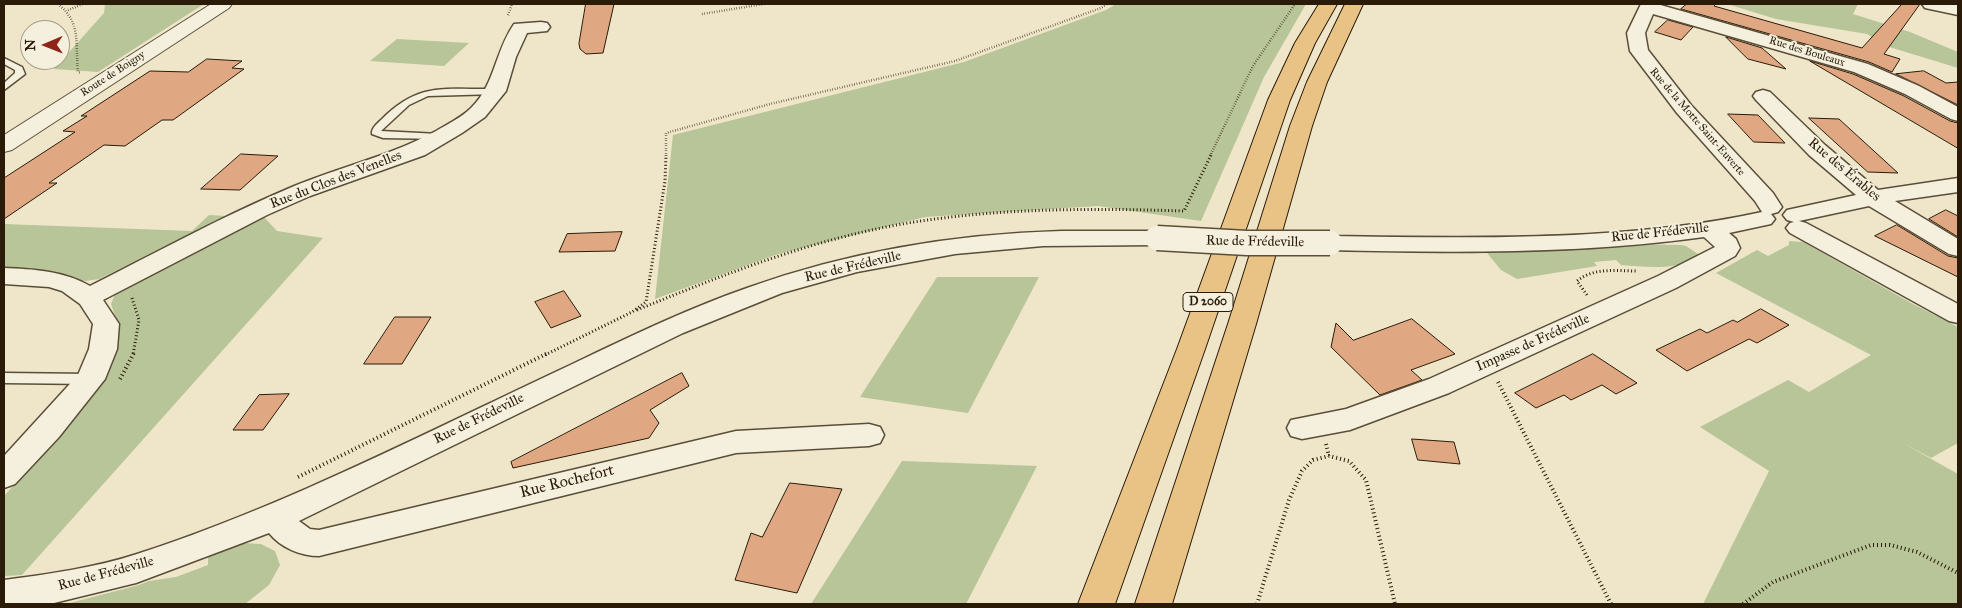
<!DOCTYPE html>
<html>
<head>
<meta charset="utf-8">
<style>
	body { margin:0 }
	#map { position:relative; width:1962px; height:608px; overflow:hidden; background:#efe6ca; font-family:"IM FELL Great Primer",serif }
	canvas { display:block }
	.frame { position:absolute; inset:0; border:5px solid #291b08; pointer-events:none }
	.north { position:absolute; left:20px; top:20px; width:50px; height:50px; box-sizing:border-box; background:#f5efdd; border:1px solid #a39a88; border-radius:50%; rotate:269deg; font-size:14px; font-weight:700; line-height:20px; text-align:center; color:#291b08 }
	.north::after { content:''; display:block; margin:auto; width:18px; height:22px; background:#8f2418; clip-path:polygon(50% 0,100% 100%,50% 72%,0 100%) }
</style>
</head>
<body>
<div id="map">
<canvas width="1962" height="608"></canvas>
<div class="frame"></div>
<div class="north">N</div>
</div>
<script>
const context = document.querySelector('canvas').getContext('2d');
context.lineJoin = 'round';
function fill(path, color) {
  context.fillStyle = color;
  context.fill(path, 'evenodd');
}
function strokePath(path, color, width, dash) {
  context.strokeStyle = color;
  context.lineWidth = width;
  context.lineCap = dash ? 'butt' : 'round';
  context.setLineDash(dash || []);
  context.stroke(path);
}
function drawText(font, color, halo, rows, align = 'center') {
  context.font = font + ' "IM FELL Great Primer",serif';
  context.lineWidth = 4;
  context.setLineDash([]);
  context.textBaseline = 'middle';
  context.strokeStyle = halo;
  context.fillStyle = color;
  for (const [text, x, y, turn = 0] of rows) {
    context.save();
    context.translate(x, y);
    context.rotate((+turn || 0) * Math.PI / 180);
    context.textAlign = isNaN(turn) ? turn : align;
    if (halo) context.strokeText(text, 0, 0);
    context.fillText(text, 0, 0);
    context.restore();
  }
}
fill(new Path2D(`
	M105 4H204L98 72 54 69 104 13Z
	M1116 4H1306L1264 77 1201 221 1098 206 925 217 775 255 655 299 673 135 964 62 1106 10Z
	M1727 4H1858L1853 14 1910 32 1958 52V68L1886 46 1867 34 1776 19Z
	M397 39 469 43 444 66 370 61Z
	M209 215 226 216 99 279 86 281 52 274 4 268V224L192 231Z
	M263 216 277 231 323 238 22 575 4 576V496L59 435 114 356 118 324 111 304 115 294 134 281Z
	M1789 241 1803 242 1913 304 1958 327V443L1931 458 1901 442 1958 474V604H1703L1769 471 1700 427 1788 380 1809 392 1871 355 1716 273 1757 250 1768 256 1789 245Z
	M1626 244 1681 245 1686 246 1698 254 1695 260C1671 270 1646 267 1621 265L1616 260 1594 262 1597 266 1517 279 1501 270 1487 253Z
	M937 277H1039L968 413 860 397Z
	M902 461 1037 466 966 604H811Z
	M241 543 261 544 275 551 280 565 269 585 245 604H66L139 585 149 581 176 577 208 565V555Z`), '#b7c598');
const building = new Path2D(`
	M586 4H614L603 53 586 54 580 49 579 44Z
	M1687 4H1716L1714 6 1862 48 1902 4H1920L1884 54 1900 59 1892 72 1869 62 1681 9Z
	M1668 20 1693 27 1681 40 1655 32Z
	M1726 37 1762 48 1786 69 1748 59Z
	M207 59 242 61 232 68 244 69 173 120H162L125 146 104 145 49 183H57L4 219V178L75 132 63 131 87 116H81L150 71 188 72Z
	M1810 61 1853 74 1904 96 1950 121 1958 123V148Z
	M1924 71 1946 83 1958 82V105L1896 74Z
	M1728 114 1758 115 1785 143 1754 142Z
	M1809 118 1839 119 1898 173 1868 172Z
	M241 154 278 156 240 190 201 189Z
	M1946 210 1958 216V237L1929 219Z
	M1897 225 1948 256 1958 258V277L1875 236Z
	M622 232 615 251 559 252 567 234Z
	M564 291 581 316 551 328 535 302Z
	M1761 309 1789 325 1757 343 1749 339 1687 371 1656 350 1700 329 1707 333 1733 320 1737 322Z
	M395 317H431L402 364H364Z
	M1412 319 1455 354 1411 370 1422 380 1380 395 1331 347 1336 323 1353 340Z
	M1593 354 1637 383 1616 394 1602 385 1571 400 1564 395 1536 408 1515 393Z
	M682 373 689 386 650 410 659 423 649 438 513 468 511 462Z
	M289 394 263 430H233L259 395Z
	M1412 439 1454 442 1460 464 1418 460Z
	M790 483 842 489 797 593 735 580 751 533 762 537Z`);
fill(building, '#e0a882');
strokePath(building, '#291b08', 1);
const service = new Path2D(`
	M4 58 22 67 25 74 4 90V83L15 73V70L4 64Z
	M495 89 498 90V94L428 96 409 105 381 131 439 134 443 135V139L383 138 372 134C371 128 378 123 382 119 420 81 446 90 495 89Z
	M4 373 91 374 96 376 98 379 96 382 91 384 4 383Z`);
const minor = new Path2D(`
	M1641 4H1657L1868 64 1919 86 1958 107V121L1951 119 1905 94 1854 72 1653 14 1645 33 1648 50 1691 105 1773 193 1782 207 1778 212 1771 214 1775 219 1771 224 1729 233 1736 239 1740 248 1735 256 1676 288 1449 393 1350 430 1302 439 1291 436 1287 428 1291 420 1346 409 1429 379 1658 276 1715 247 1704 237C1580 254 1455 253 1330 250L1321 248 1318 243 1321 238 1330 236C1470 238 1625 242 1762 212L1755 201 1677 113 1630 51 1627 33Z
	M1922 4 1958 5V15L1925 8Z
	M541 22 547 23 550 27 547 31 527 33 516 57 506 91 485 117 462 133 425 155 310 196 267 215 103 300 119 324 117 349 105 379 59 437 15 484 4 488V456L78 375 89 349 93 324 80 304 62 291 49 287 4 284V268C33 269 64 271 90 286 157 252 223 216 292 187 340 167 390 156 436 131 448 124 462 117 471 108 495 85 495 51 514 24Z
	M1763 90 1770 92 1825 145 1878 190 1958 178V192L1895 201 1958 239V256L1949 254 1869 206 1799 221 1806 223 1958 304V323L1949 321 1790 233 1786 228 1790 223 1794 222 1787 220 1783 215 1787 210 1856 195 1809 155 1756 100 1753 96 1756 92Z
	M1062 231H1157L1166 233 1169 238 1166 243 1157 245 1043 246 955 254 857 272 782 293 683 333 299 521 310 529 319 530 736 431 869 424 880 427 884 435 880 443 869 446 736 453 319 556C301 556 281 548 269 533L136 583 54 603 4 604V580C48 574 94 568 137 554 285 506 425 433 566 367 625 339 684 310 747 288 847 252 955 234 1062 231Z`);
const tertiary = new Path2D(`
	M211 4H232L229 8 12 150 4 152V135Z`);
const trunk = new Path2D(`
	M1319 4H1337L1315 43 1290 100 1205 349 1115 604H1078L1177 349 1268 100 1295 43Z
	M1345 4H1363L1327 82 1312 126 1256 324 1172 604H1135L1228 324 1290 126 1307 82Z`);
strokePath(service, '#5a4e38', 3);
strokePath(minor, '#5a4e38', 3);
strokePath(tertiary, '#5a4e38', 2);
strokePath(trunk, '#291b08', 2);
strokePath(new Path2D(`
	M58 4C82 23 75 45 78 72L81 73
	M68 10 83 4
	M702 14 764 4
	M508 15 512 4
	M666 156V133L770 104 955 61 1101 8 1107 4
	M1210 156 1253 66 1295 4`), '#291b08', 2.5, [0.5, 2]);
strokePath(new Path2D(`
	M1587 295 1577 281C1594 267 1617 271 1638 271
	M132 298 139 320 133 355
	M637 310C725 274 813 239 908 223 999 208 1092 208 1184 211L1211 155
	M545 355 632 312 646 302 665 181 666 155`), '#291b08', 3, [1, 2.5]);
strokePath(new Path2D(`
	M120 379 134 353
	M1498 382 1611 604
	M1326 444 1329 456
	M298 477 548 353
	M1257 604 1289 500 1302 471 1313 460 1329 456 1349 461 1366 480 1395 604
	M1743 604 1773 582 1871 545H1890L1917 552 1958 573`), '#291b08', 4, [1, 3]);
fill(service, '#f5efdd');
fill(minor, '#f5efdd');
fill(tertiary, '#f5efdd');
fill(trunk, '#e8c385');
const minorBridge = new Path2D(`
	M1157 238 1247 243H1330`);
strokePath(minorBridge, '#5a4e38', 27, []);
strokePath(minorBridge, '#f5efdd', 24);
drawText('11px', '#291b08', '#f5efdd', [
	["Rue des Bouleaux",1807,52,17],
	["Route de Boigny",113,74,-33],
	["Rue de la Motte Saint-Euverte",1697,122,49]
]);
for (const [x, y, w] of [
	[1208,302,50]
]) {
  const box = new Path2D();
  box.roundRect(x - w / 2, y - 9.5, w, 19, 4);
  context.fillStyle = '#f5efdd';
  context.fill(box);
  strokePath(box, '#291b08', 1);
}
drawText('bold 12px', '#291b08', null, [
	["D 2060",1208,302]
]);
drawText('14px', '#291b08', '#f5efdd', [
	["Rue des Érables",1844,170,40],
	["Rue du Clos des Venelles",336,180,-21],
	["Rue de Frédeville",1660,233,-6],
	["Rue de Frédeville",1255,242,1],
	["Rue de Frédeville",853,267,-13],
	["Impasse de Frédeville",1533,343,-24],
	["Rue de Frédeville",479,419,-26],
	["Rue de Frédeville",106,574,-15]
]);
drawText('16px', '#291b08', '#f5efdd', [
	["Rue Rochefort",567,482,-14]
]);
</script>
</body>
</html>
